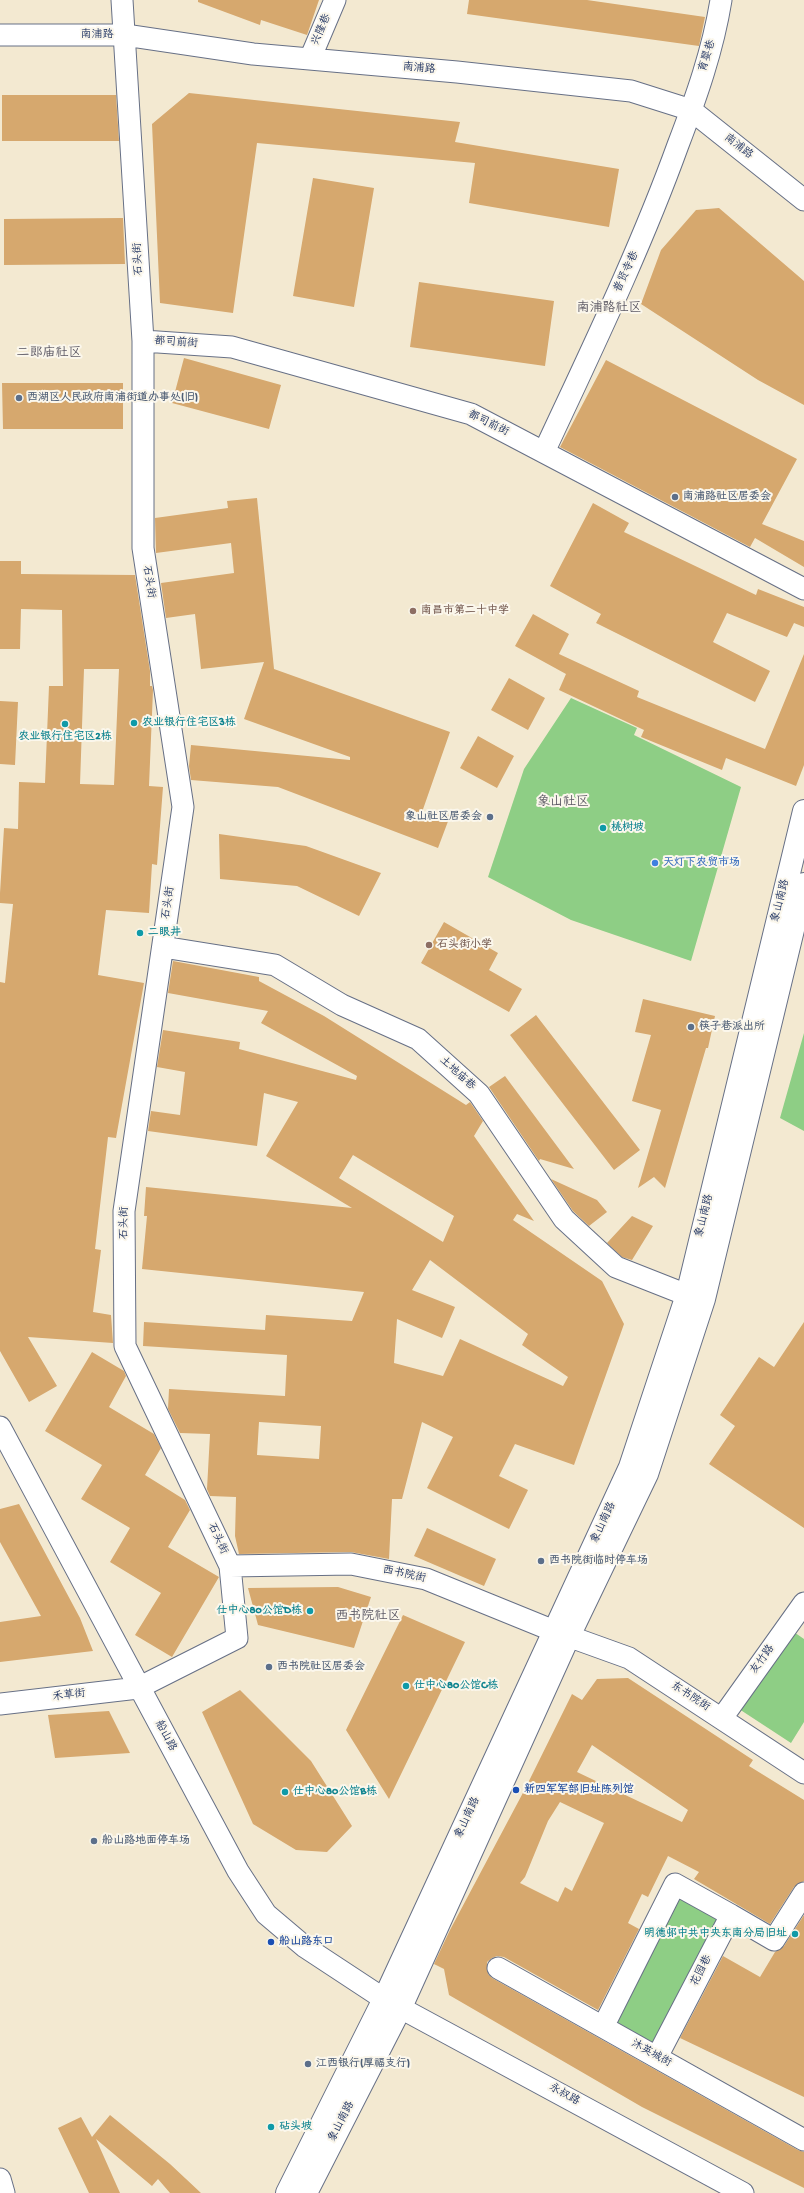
<!DOCTYPE html>
<html>
<head>
<meta charset="utf-8">
<style>
	body { margin:0 }
	canvas { display:block; background:#f3e9d1 }
</style>
</head>
<body>
<canvas width="804" height="2193"></canvas>
<script>
const context = document.querySelector('canvas').getContext('2d');
context.lineJoin = 'round';
function fill(path, color) {
  context.fillStyle = color;
  context.fill(path, 'evenodd');
}
function strokePath(path, color, width, dash) {
  context.strokeStyle = color;
  context.lineWidth = width;
  context.lineCap = dash ? 'butt' : 'round';
  context.setLineDash(dash || []);
  context.stroke(path);
}
function drawText(font, color, halo, rows, align = 'center') {
  context.font = font + ' "Gochi Hand","LXGW WenKai TC",sans-serif';
  context.lineWidth = 4;
  context.setLineDash([]);
  context.textBaseline = 'middle';
  context.strokeStyle = halo;
  context.fillStyle = color;
  for (const [text, x, y, turn = 0] of rows) {
    context.save();
    context.translate(x, y);
    context.rotate((+turn || 0) * Math.PI / 180);
    context.textAlign = isNaN(turn) ? turn : align;
    if (halo) context.strokeText(text, 0, 0);
    context.fillText(text, 0, 0);
    context.restore();
  }
}
fill(new Path2D(`
	M571 698 637 728 634 735 741 787 691 961 571 920 488 877 524 769Z
	M804 1033V1131L780 1118Z
	M788 1628 804 1639V1722L791 1743 736 1707Z
	M678 1892 724 1917 656 2046 611 2022Z`), '#8ece85');
fill(new Path2D(`
	M198 0H319L307 35 261 20 260 25 198 2Z
	M469 0H587L705 17 699 46 467 14Z
	M189 93 460 122 455 142 619 169 609 227 469 203 475 163 257 143 233 313 160 303 152 124Z
	M2 95H116L119 141H2Z
	M313 178 374 188 354 307 293 296Z
	M719 208 804 281V405L758 380 641 304 661 250 696 210Z
	M123 218 125 264 4 265V219Z
	M419 282 554 301 545 366 410 347Z
	M184 358 281 385 269 429 172 403Z
	M606 360 797 459 762 524 804 541V567L755 538 750 547 560 447Z
	M2 383H123V429H3Z
	M257 498 274 669 450 732 421 815 432 820 437 811 450 816 438 848 278 787 191 780 189 766 191 745 350 760V757L244 719 264 662 201 669 195 614 166 618 161 583 234 573 231 543 156 553 155 518 228 508 227 501Z
	M593 503 629 523 624 532 756 595 758 589 804 607V627L794 623 787 637 727 613 713 642 770 671 755 702 596 623 601 614 550 586Z
	M0 561H21V574L135 575 150 671V686H152L153 690 149 786 163 787 157 865 152 864 149 913 106 910 98 975 144 983 116 1138 108 1137 95 1249 101 1250 93 1312 111 1315 113 1343 28 1337 57 1386 29 1402 0 1351V982L5 983 13 904 0 903V893L4 828 18 829 19 782 45 783 49 686H63L62 610 21 609 20 649H0ZM84 669H119L114 785 80 784Z
	M533 614 569 634 559 654 639 691 637 697 765 749 804 654V765L796 786 726 758 722 770 641 737 644 730 559 690 566 674 515 646Z
	M509 678 545 698 528 730 491 710Z
	M0 701 18 702 15 765 0 764Z
	M478 736 514 756 497 788 460 768Z
	M219 834 306 846 381 873 359 916 297 886 220 879Z
	M444 922 498 953 489 970 522 989 509 1012 421 963Z
	M173 961 259 977V981L324 1016 466 1105 470 1102 483 1121 474 1136 534 1221 517 1214 513 1220 602 1281 624 1324 574 1465 515 1444 499 1476 528 1490 509 1529 427 1488 453 1437 422 1422 402 1499H392L389 1559 351 1552 239 1554 235 1536 236 1497 210 1496 207 1489 210 1434 180 1433 168 1409 169 1389 285 1396 287 1355 143 1346 144 1322 265 1330 266 1315 352 1321 364 1292 142 1269 147 1216H144L146 1187 352 1208 266 1156 298 1102 264 1093 257 1146 148 1131 151 1111 180 1115 185 1072 157 1067 163 1030 240 1042 239 1049 356 1080 357 1076 261 1023 268 1011 168 993ZM353 1155 454 1216 443 1242 339 1178ZM430 1260 528 1334 522 1345 568 1377 563 1386 460 1339 443 1376 394 1363 397 1319 442 1338 455 1307 412 1290ZM259 1422 321 1426 319 1459 257 1455Z
	M643 999 715 1016 708 1048H706L665 1188 654 1177 638 1188 661 1110 632 1101 651 1035 635 1032Z
	M536 1015 640 1150 614 1170 510 1035Z
	M505 1076 574 1169 540 1159 539 1161 489 1087Z
	M551 1179 597 1200 607 1212 589 1226 573 1211Z
	M632 1216 653 1226 632 1260 622 1257 607 1243Z
	M804 1322V1528L709 1464 735 1426 720 1415 759 1357 774 1367Z
	M92 1352 124 1371 126 1376 109 1407 154 1434 161 1448 145 1475 185 1500 190 1510 168 1547 219 1577 172 1657 135 1635 161 1593 110 1562 130 1528 81 1499 102 1465 45 1431Z
	M19 1504 80 1618 93 1651 0 1662V1622L41 1616 0 1542V1509Z
	M427 1528 496 1559 484 1586 414 1556Z
	M338 1587 371 1597 354 1648 258 1625 248 1588Z
	M403 1615 465 1642 389 1799 346 1730Z
	M628 1678 753 1760 749 1766 804 1800V1881L794 1887 770 1924 694 1879 699 1872 668 1856 648 1897 642 1894 628 1923 639 1929 598 2010 504 1957 497 1956 492 1958 487 1962 488 1974 492 1978 798 2150 804 2152V2188L642 2107 449 1995 444 1969 434 1964 450 1930 525 1789 572 1694 582 1700 597 1679ZM592 1745 688 1810 682 1822 577 1772ZM560 1802 604 1823 572 1891 565 1887 558 1902 520 1883 525 1877 548 1821Z
	M240 1690 311 1761 352 1826 327 1852 296 1850 253 1824 202 1712Z
	M109 1711 130 1753 55 1758 48 1715Z
	M804 1915V2097L680 2038 723 1956 760 1977 775 1952 784 1946Z
	M110 2115 170 2164 201 2193H170L158 2179 152 2186 96 2139 120 2193H89L58 2128 81 2117 92 2137Z`), '#d6a86e');
const minor = new Path2D(`
	M0 35H125L253 54 457 72 631 91 691 110 804 200
	M310 59 335 0
	M143 341 232 347 471 414 804 589
	M544 452C591 351 640 250 678 145 696 98 713 50 721 0
	M163 947 275 965 342 1005 418 1039 479 1094 564 1219 616 1267 687 1295
	M0 1427 238 1871 266 1914 305 1947 384 1999 743 2193
	M230 1566 351 1564 426 1579 554 1631 629 1658 804 1773
	M0 1704 138 1688 237 1638 230 1566 125 1346 124 1211 183 807 143 548V341L122 0
	M722 1718 804 1603
	M498 1968 804 2140
	M603 2027 675 1884 731 1915
	M657 2057 731 1915 774 1940 804 1893
	M0 2179 4 2193`);
const major = new Path2D(`
	M287 2193 384 1999 630 1467 687 1295 804 811
	M306 2193 401 2007 569 1636 647 1474 704 1299 804 884`);
strokePath(minor, '#677086', 23);
strokePath(major, '#677086', 24);
strokePath(minor, '#fff', 21);
strokePath(major, '#fff', 22);
for (const [x, y, r, color] of [
	[19,398,4,"#5c6f8a"],
	[675,497,4,"#5c6f8a"],
	[413,611,4,"#8d6e63"],
	[134,723,4,"#0f9aa8"],
	[65,724,4,"#0f9aa8"],
	[490,817,4,"#5c6f8a"],
	[603,828,4,"#0f9aa8"],
	[655,863,4,"#3f7fe0"],
	[140,933,4,"#0f9aa8"],
	[429,945,4,"#8d6e63"],
	[691,1027,4,"#5c6f8a"],
	[541,1561,4,"#5c6f8a"],
	[310,1611,4,"#0f9aa8"],
	[269,1667,4,"#5c6f8a"],
	[406,1686,4,"#0f9aa8"],
	[516,1790,4,"#1a4fb4"],
	[285,1792,4,"#0f9aa8"],
	[94,1841,4,"#5c6f8a"],
	[795,1934,4,"#0f9aa8"],
	[271,1942,4,"#1a4fb4"],
	[308,2064,4,"#5c6f8a"],
	[271,2127,4,"#0f9aa8"]
]) {
  const dot = new Path2D();
  dot.arc(x, y, r, 0, 2 * Math.PI);
  context.fillStyle = color;
  context.fill(dot);
  strokePath(dot, '#fbf7ec', 1.5);
}
drawText('11px', '#1b2f5e', '#fbf7ec', [
	["兴隆巷",322,30,-67],
	["南浦路",97,35],
	["育婴巷",708,56,-73],
	["南浦路",419,69,5],
	["南浦路",738,147,38],
	["石头街",139,259,-93],
	["普贤寺巷",627,272,-65],
	["都司前街",176,343,4],
	["都司前街",488,424,26],
	["石头街",148,582,81],
	["象山南路",781,901,-76],
	["石头街",169,903,-82],
	["土地庙巷",457,1074,42],
	["象山南路",705,1216,-76],
	["石头街",125,1223,-89],
	["象山南路",604,1523,-65],
	["石头街",217,1539,65],
	["西书院街",404,1575,12],
	["友竹路",763,1660,-54],
	["禾草街",69,1696,-7],
	["东书院街",690,1697,33],
	["船山路",165,1736,62],
	["象山南路",468,1818,-65],
	["花园巷",702,1971,-63],
	["沐英城街",651,2054,29],
	["永叔路",564,2095,29],
	["象山南路",342,2122,-63]
]);
drawText('bold 11px', '#4e5e75', '#fbf7ec', [
	["西湖区人民政府南浦街道办事处(旧)",27,398],
	["南浦路社区居委会",683,497],
	["象山社区居委会",482,817,"right"],
	["筷子巷派出所",699,1027],
	["西书院街临时停车场",549,1561],
	["西书院社区居委会",277,1667],
	["船山路地面停车场",102,1841],
	["江西银行(厚福支行)",316,2064]
], 'left');
drawText('bold 11px', '#785e54', '#fbf7ec', [
	["南昌市第二十中学",421,611],
	["石头街小学",437,945]
], 'left');
drawText('bold 11px', '#0d838f', '#fbf7ec', [
	["农业银行住宅区3栋",142,723],
	["农业银行住宅区2栋",65,737,"center"],
	["桃树坡",611,828],
	["二眼井",148,933],
	["仕中心80公馆D栋",302,1611,"right"],
	["仕中心80公馆C栋",414,1686],
	["仕中心80公馆B栋",293,1792],
	["明德邨中共中央东南分局旧址",787,1934,"right"],
	["砧头坡",279,2127]
], 'left');
drawText('bold 11px', '#366cbe', '#fbf7ec', [
	["天灯下农贸市场",663,863]
], 'left');
drawText('bold 11px', '#164399', '#fbf7ec', [
	["新四军军部旧址陈列馆",524,1790],
	["船山路东口",279,1942]
], 'left');
drawText('13px', '#5c5964', '#fbf7ec', [
	["南浦路社区",609,309],
	["二郎庙社区",49,354],
	["象山社区",563,803],
	["西书院社区",368,1617]
]);
</script>
</body>
</html>
